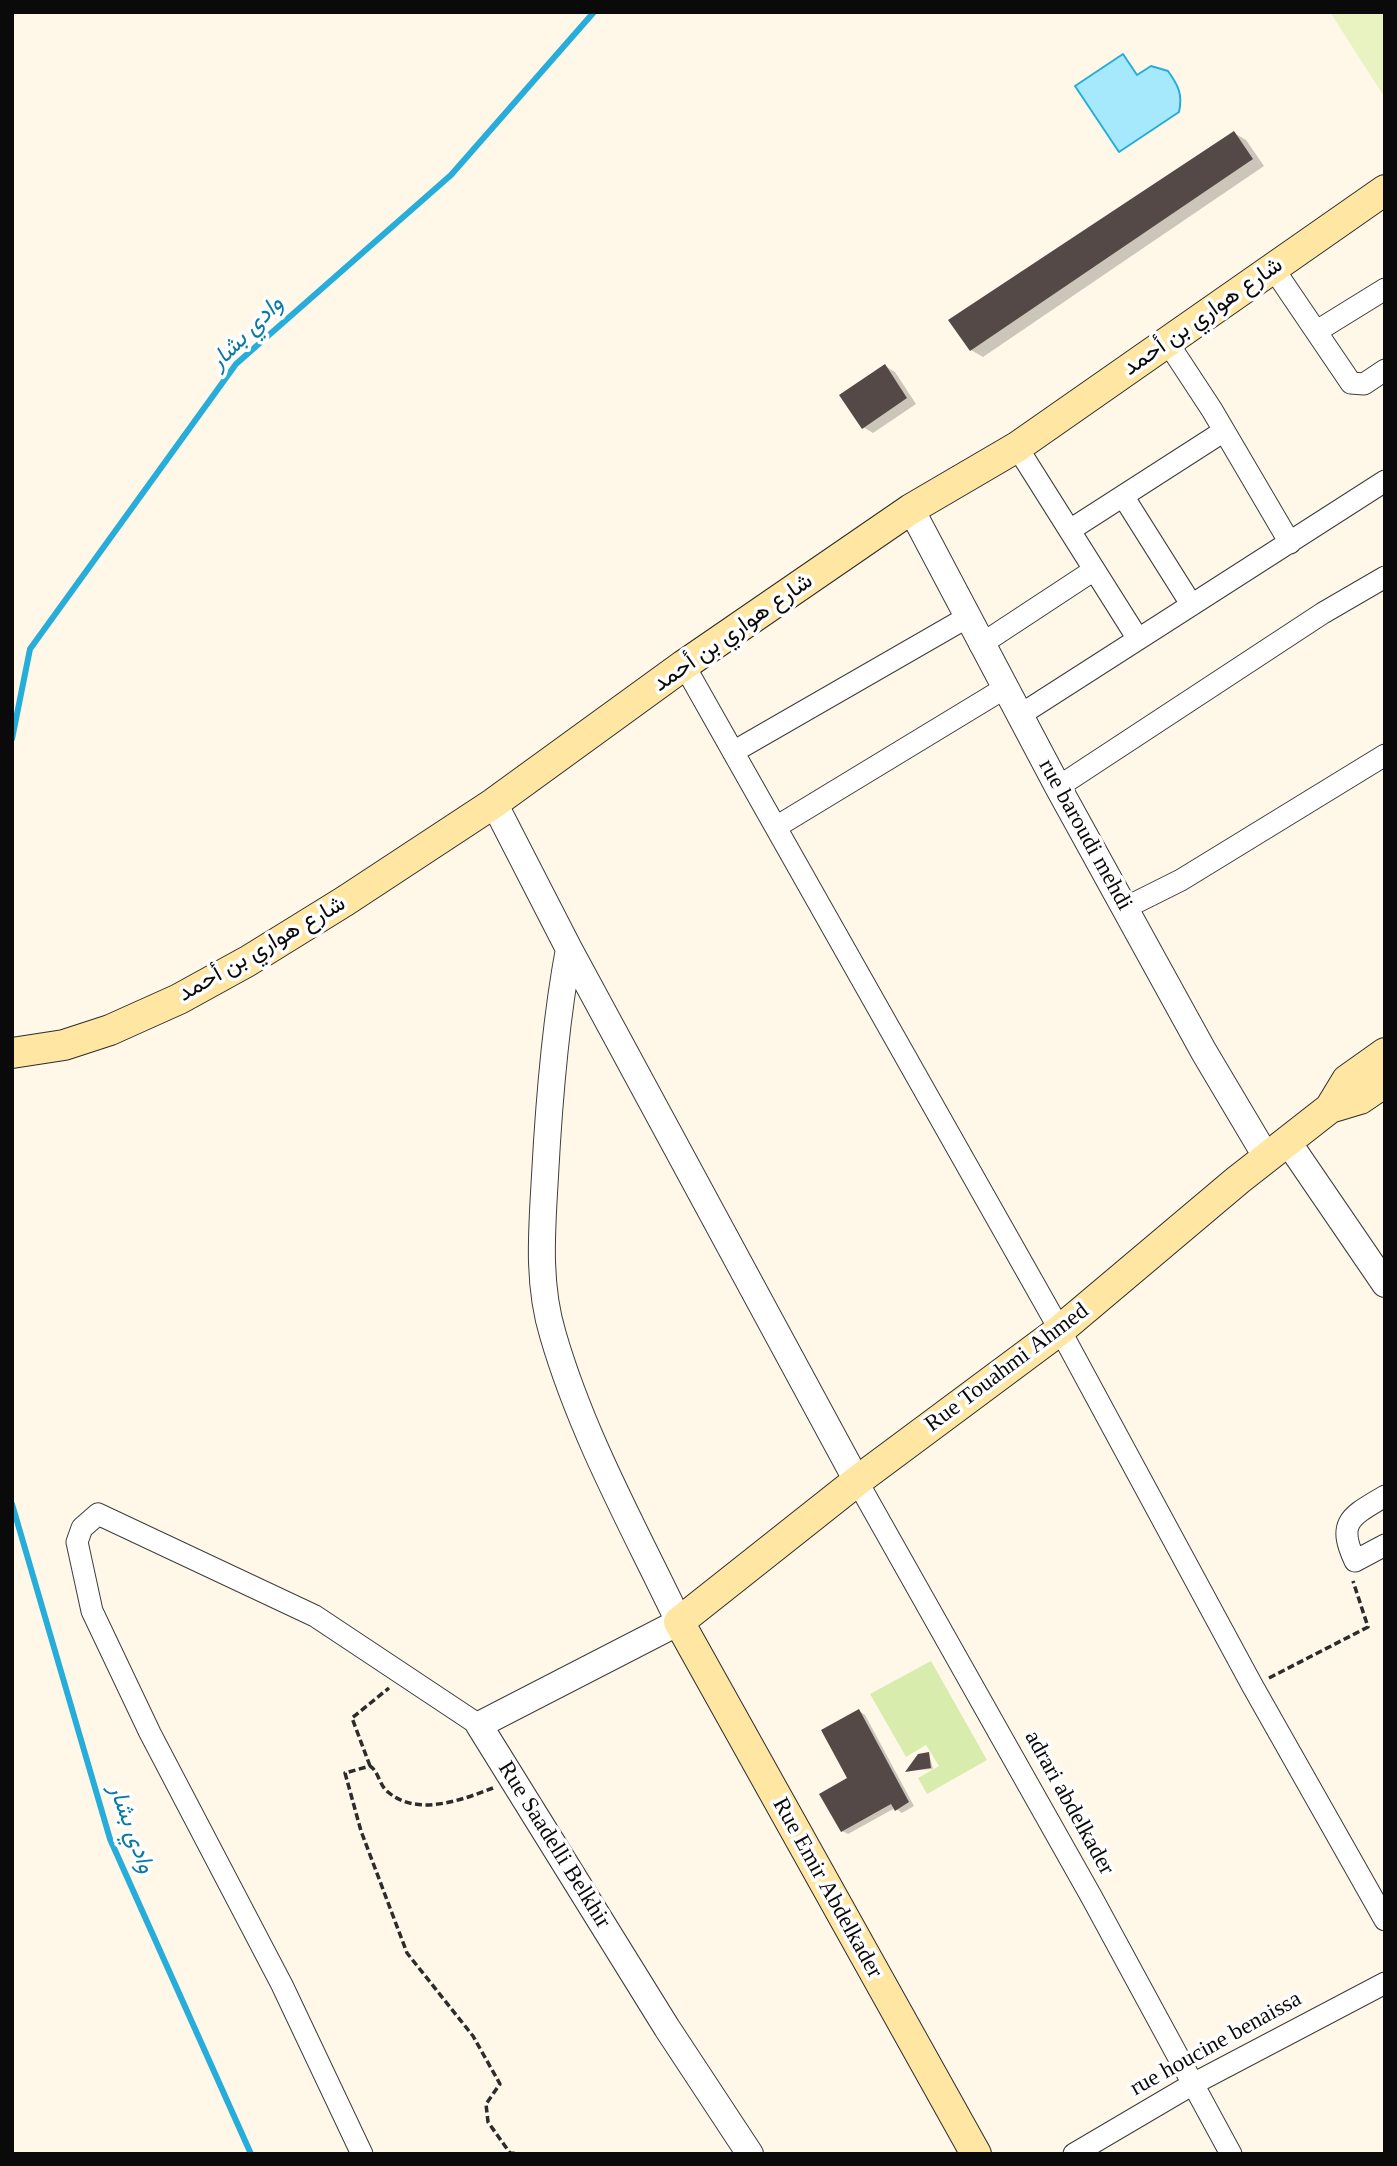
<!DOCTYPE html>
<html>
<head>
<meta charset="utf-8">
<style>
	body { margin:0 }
	#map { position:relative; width:1397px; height:2166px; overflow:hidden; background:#fff7e8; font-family:"Times New Roman",serif }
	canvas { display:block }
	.frame { position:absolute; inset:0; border:14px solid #0a0a0a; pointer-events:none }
</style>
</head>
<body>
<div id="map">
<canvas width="1397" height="2166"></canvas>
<div class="frame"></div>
</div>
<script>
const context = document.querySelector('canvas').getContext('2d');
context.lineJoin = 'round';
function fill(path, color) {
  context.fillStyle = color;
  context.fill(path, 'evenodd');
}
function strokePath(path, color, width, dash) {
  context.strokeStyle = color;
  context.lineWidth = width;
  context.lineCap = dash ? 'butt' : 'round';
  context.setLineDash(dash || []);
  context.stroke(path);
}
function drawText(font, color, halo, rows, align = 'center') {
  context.font = font + ' "Times New Roman",Vazirmatn,serif';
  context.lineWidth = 7;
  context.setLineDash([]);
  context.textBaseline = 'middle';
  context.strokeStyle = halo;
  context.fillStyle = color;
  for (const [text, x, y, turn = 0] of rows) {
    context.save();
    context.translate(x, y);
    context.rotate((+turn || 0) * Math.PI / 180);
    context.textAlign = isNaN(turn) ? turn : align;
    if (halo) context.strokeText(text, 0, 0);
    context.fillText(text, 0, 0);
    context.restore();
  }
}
fill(new Path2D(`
	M931 1661 987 1760 927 1794 918 1778 939 1766 926 1745 906 1757 870 1694Z`), '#d8ecae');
fill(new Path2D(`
	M1330 12H1385V98Z`), '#e9f3c1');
const water = new Path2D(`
	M1123 54 1137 75 1151 66 1168 71C1178 85 1183 94 1179 112L1119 152 1075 86Z`);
fill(water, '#a7e9fc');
strokePath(water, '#27add9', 2);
fill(new Path2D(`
	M1234 133 1246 140 1264 166 983 357 971 350Z
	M885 366 895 372 916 404 873 433 863 427Z
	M859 1711 865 1715 914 1806 902 1813 895 1808 848 1834 842 1831Z
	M929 1754 933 1769 907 1771Z`), '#0003');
strokePath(new Path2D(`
	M12 739 30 649 236 364 451 175 594 12
	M12 1504 110 1839 251 2154`), '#27add9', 6);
fill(new Path2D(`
	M1234 131 1253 159 970 351 948 320Z
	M885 364 907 398 862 429 839 395Z
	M859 1709 909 1802 895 1811 891 1804 841 1832 819 1794 847 1778 821 1730Z
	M929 1752 931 1768 905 1772 918 1754Z`), '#544946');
const minor = new Path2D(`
	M1273 268 1351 383 1364 384 1385 370
	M1317 331 1385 289
	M1168 343 1212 410 1290 543
	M1017 447 1138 639
	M1123 496 1191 604
	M1070 530 1224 431
	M980 645 1094 570
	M684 665 1060 1330 1252 1685 1385 1920
	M1020 715 1385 481
	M733 752 966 618
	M1058 787 1323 613 1385 577
	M776 827 1005 688
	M1125 908 1181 880 1385 755
	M857 1481 1091 1896 1231 2154
	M1385 1496C1352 1516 1336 1521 1355 1561L1385 1545
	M362 2154 282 1985 150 1733 92 1611 77 1542 82 1528 98 1514 315 1616 479 1725
	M1074 2154 1193 2084 1385 1983`);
const tertiary = new Path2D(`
	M911 509 1058 787 1204 1052 1267 1158
	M494 803 569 949 857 1481
	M569 949C555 1024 549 1100 545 1176 542 1229 537 1283 553 1335 582 1435 634 1528 679 1622L479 1725 667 2028 750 2154
	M1288 1142 1385 1284`);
const secondary = new Path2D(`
	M12 1053 64 1045 110 1030 179 999 248 961 345 901 494 803 684 665 911 509 1017 447 1385 190
	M1330 1108 1360 1099 1385 1082
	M976 2154 679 1622 857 1481 1060 1330 1238 1180 1330 1108 1347 1080 1385 1053`);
strokePath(minor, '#3d3d3d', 23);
strokePath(tertiary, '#3d3d3d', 28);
strokePath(secondary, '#2c2c2c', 32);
strokePath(new Path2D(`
	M1269 1678 1368 1627 1353 1581
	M370 1766 352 1718 389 1688
	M493 1788C462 1800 417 1817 388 1792 379 1785 379 1772 370 1766L345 1773 361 1831 407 1953 473 2036 500 2084 486 2104 488 2122 510 2153 521 2154`), '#2c2c2c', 3.5, [7, 3.5]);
strokePath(minor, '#fff', 21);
strokePath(tertiary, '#fff', 26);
strokePath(secondary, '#ffe7a3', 30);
drawText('23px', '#0a0a0a', '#fff', [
	["شارع هواري بن أحمد",1203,317,-35],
	["شارع هواري بن أحمد",733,633,-35],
	["rue baroudi mehdi",1085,835,61],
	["شارع هواري بن أحمد",262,949,-30],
	["Rue Touahmi Ahmed",1007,1368,-37],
	["adrari abdelkader",1069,1803,61],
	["Rue Saadelli Belkhir",554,1845,58],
	["Rue Emir Abdelkader",827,1888,61],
	["rue houcine benaissa",1216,2044,-29]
]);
drawText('italic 24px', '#0a79a5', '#fff', [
	["وادي بشار",247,333,-45],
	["وادي بشار",131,1829,70]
]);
</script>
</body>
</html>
